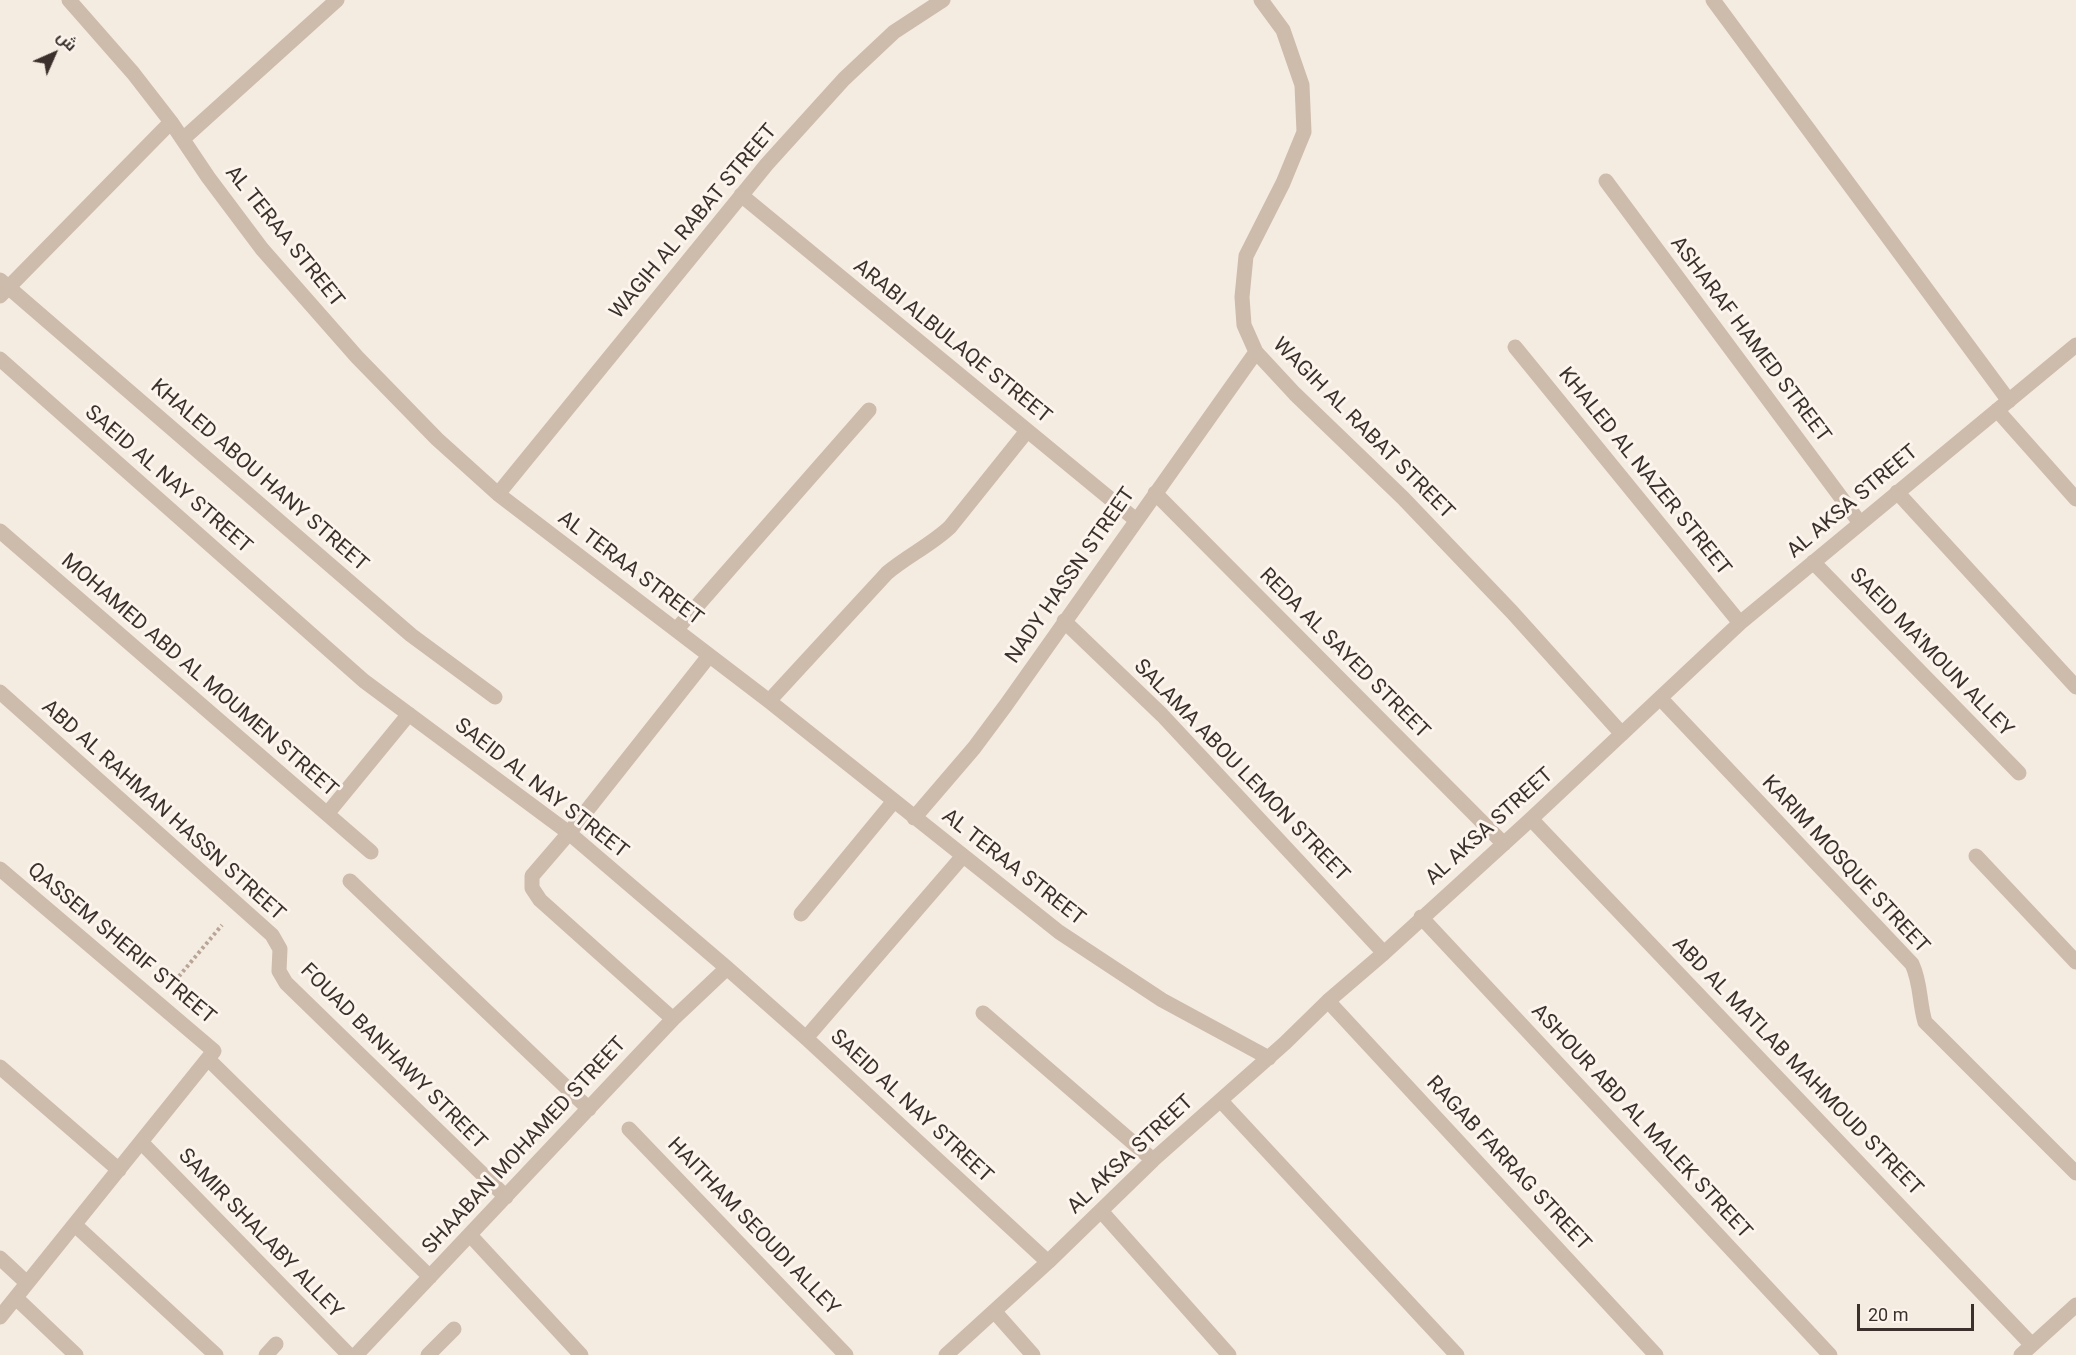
<!DOCTYPE html>
<html>
<head>
<meta charset="utf-8">
<style>
	body { margin:0 }
	#map { position:relative; width:2076px; height:1355px; overflow:hidden; background:#f4ebe1; font-family:Roboto,Cairo,sans-serif }
	canvas { display:block }
	.north { position:absolute; left:24px; top:24px; width:60px; height:60px; -webkit-text-stroke:4px #fbf5ee; paint-order:stroke; rotate:45deg; font-size:16px; font-weight:700; line-height:24px; text-align:center; color:#3b302b }
	.north::after { content:''; display:block; margin:auto; width:21px; height:27px; background:#3b302b; clip-path:polygon(50% 0,100% 100%,50% 72%,0 100%) }
	.scale { position:absolute; left:1857px; top:1304px; width:117px; height:27px; box-sizing:border-box; border:3px solid #3b302b; border-top:0; padding-left:8px; font-size:18px; line-height:21px; white-space:nowrap; color:#3b302b; -webkit-text-stroke:4px #fbf5ee; paint-order:stroke }
</style>
</head>
<body>
<div id="map">
<canvas width="2076" height="1355"></canvas>
<div class="north">ش</div>
<div class="scale">20 m</div>
</div>
<script>
const context = document.querySelector('canvas').getContext('2d');
context.lineJoin = 'round';
function strokePath(path, color, width, dash) {
  context.strokeStyle = color;
  context.lineWidth = width;
  context.lineCap = dash ? 'butt' : 'round';
  context.setLineDash(dash || []);
  context.stroke(path);
}
function drawText(font, color, halo, rows, align = 'center') {
  context.font = font + ' Roboto,sans-serif';
  context.lineWidth = 6;
  context.setLineDash([]);
  context.textBaseline = 'middle';
  context.strokeStyle = halo;
  context.fillStyle = color;
  for (const [text, x, y, turn = 0] of rows) {
    context.save();
    context.translate(x, y);
    context.rotate((+turn || 0) * Math.PI / 180);
    context.textAlign = isNaN(turn) ? turn : align;
    if (halo) context.strokeText(text, 0, 0);
    context.fillText(text, 0, 0);
    context.restore();
  }
}
strokePath(new Path2D(`
	M175 981 222 925`), '#b9a596', 4, [3, 3]);
strokePath(new Path2D(`
	M69 0 133 73 171 122 208 177 262 249 357 357 437 439 498 494 769 701 1059 932 1162 1000 1269 1058
	M1261 0 1283 30 1302 85 1304 132 1283 183 1246 256 1242 297 1244 325 1256 352 1295 394 1403 498 1512 612 1622 734
	M1713 0 2009 401
	M183 139 337 0
	M1606 181 1860 523
	M741 195 1136 520
	M0 280 411 635 495 697
	M0 296 171 122
	M1515 347 1740 623
	M0 359 364 681 569 833 727 968 806 1038 1048 1262
	M1997 410 2076 499
	M1897 492 2076 687
	M1155 493 1504 844
	M498 494 767 164 844 79 894 32 943 0
	M0 531 371 852
	M1813 562 2019 773
	M1064 621 1162 715 1384 953
	M676 630 869 410
	M0 692 272 935 280 949 279 971 286 983 506 1197
	M1661 699 1912 964C1921 983 1919 1002 1925 1022L2076 1173
	M769 701 887 573C907 556 931 545 950 527L1027 431
	M327 814 409 714
	M914 818 974 748 1006 705 1256 352
	M1531 819 2032 1345
	M1976 856 2076 962
	M0 869 214 1051 0 1317
	M350 881 589 1109
	M801 914 894 801
	M1421 917 1830 1355
	M1328 1001 1656 1355
	M983 1013 1153 1160
	M673 1019 540 900 532 888V876L569 833 709 656
	M806 1038 963 856
	M208 1059 430 1277
	M0 1067 119 1170
	M1221 1101 1457 1355
	M629 1129 846 1355
	M141 1142 349 1355
	M1101 1211 1229 1355
	M75 1225 216 1355
	M470 1235 581 1355
	M0 1258 27 1283
	M16 1298 76 1355
	M994 1311 1033 1355
	M266 1355 276 1344
	M356 1355 673 1019 727 968
	M428 1355 454 1329
	M946 1355 1048 1262 1153 1160 1285 1043 1328 1001 1384 953 1531 819 1740 623 2076 345
	M2021 1355 2076 1305`), '#cdbbac', 15);
drawText('21px', '#3b302b', '#fbf5ee', [
	["WAGIH AL RABAT STREET",694,222,-50],
	["AL TERAA STREET",284,237,51],
	["ASHARAF HAMED STREET",1750,340,53],
	["ARABI ALBULAQE STREET",952,342,39],
	["WAGIH AL RABAT STREET",1363,429,45],
	["KHALED AL NAZER STREET",1644,472,51],
	["KHALED ABOU HANY STREET",259,476,41],
	["SAEID AL NAY STREET",168,480,41],
	["AL AKSA STREET",1853,502,-40],
	["AL TERAA STREET",630,569,37],
	["NADY HASSN STREET",1071,576,-55],
	["SAEID MA'MOUN ALLEY",1931,653,46],
	["REDA AL SAYED STREET",1344,654,45],
	["MOHAMED ABD AL MOUMEN STREET",199,676,41],
	["SALAMA ABOU LEMON STREET",1241,771,46],
	["SAEID AL NAY STREET",541,789,38],
	["ABD AL RAHMAN HASSN STREET",163,811,42],
	["AL AKSA STREET",1490,827,-42],
	["KARIM MOSQUE STREET",1845,865,47],
	["AL TERAA STREET",1013,868,38],
	["QASSEM SHERIF STREET",121,944,40],
	["FOUAD BANHAWY STREET",393,1057,45],
	["ABD AL MATLAB MAHMOUD STREET",1797,1067,46],
	["SAEID AL NAY STREET",911,1107,43],
	["ASHOUR ABD AL MALEK STREET",1641,1122,47],
	["SHAABAN MOHAMED STREET",525,1146,-47],
	["AL AKSA STREET",1131,1155,-43],
	["RAGAB FARRAG STREET",1508,1164,47],
	["HAITHAM SEOUDI ALLEY",753,1227,46],
	["SAMIR SHALABY ALLEY",260,1234,46]
]);
</script>
</body>
</html>
